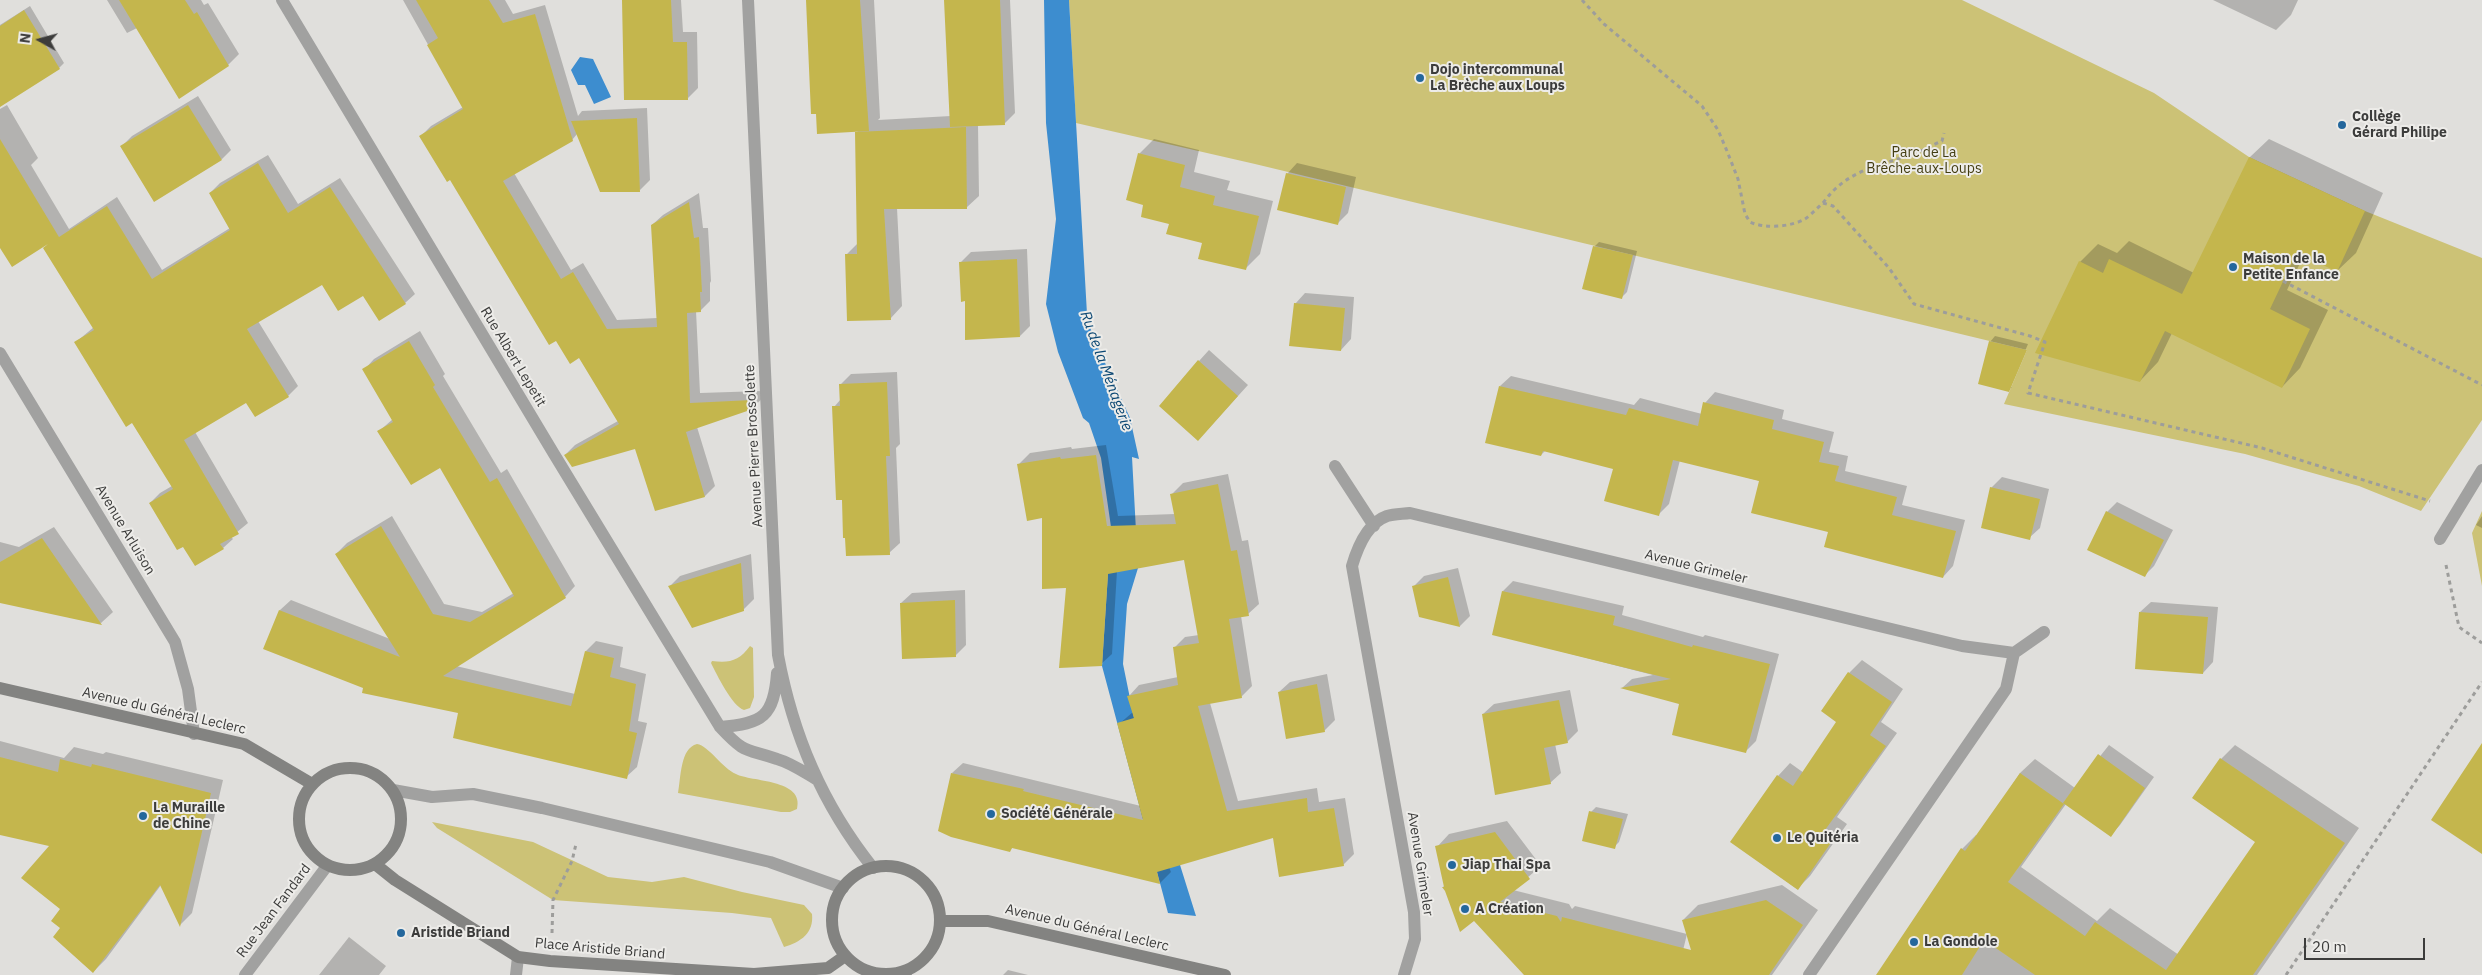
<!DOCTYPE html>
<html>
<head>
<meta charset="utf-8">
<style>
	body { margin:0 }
	#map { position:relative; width:2482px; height:975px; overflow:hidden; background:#e0dfdc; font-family:"IBM Plex Sans",sans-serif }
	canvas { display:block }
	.north { position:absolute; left:15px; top:15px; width:50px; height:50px; -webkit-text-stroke:4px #edece9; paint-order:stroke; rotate:277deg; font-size:14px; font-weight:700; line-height:20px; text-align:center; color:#3c3c3b }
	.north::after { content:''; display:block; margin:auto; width:18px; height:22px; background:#3c3c3b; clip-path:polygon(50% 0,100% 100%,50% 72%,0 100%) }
	.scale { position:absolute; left:2304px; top:938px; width:121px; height:22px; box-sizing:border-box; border:2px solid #3c3c3b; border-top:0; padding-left:6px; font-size:15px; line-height:18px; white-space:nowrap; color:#3c3c3b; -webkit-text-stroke:4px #edece9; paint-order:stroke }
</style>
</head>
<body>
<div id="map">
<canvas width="2482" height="975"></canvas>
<div class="north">N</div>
<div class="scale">20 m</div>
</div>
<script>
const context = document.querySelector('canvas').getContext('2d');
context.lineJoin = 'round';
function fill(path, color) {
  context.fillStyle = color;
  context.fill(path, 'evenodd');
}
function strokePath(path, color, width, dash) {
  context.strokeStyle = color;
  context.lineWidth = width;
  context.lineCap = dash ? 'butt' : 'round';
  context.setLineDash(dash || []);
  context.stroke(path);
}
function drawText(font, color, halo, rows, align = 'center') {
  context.font = font + ' "IBM Plex Sans",sans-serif';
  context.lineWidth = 4;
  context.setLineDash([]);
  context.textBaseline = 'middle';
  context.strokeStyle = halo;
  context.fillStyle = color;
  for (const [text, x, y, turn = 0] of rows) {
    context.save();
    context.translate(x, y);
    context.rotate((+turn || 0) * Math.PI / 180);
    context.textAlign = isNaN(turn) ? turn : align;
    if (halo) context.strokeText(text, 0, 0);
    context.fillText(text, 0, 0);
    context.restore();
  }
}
fill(new Path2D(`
	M1069 0H1962L2154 93 2249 157 2365 211 2482 258V420L2421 511 2359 486 2245 454 2004 404 2027 350 1255 164 1076 123Z
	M2482 511V586L2472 533Z
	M750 646 753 648 754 697 750 708 744 710C732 706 717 675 711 663L712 661C730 663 739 661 750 646Z
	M697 744C709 746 722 768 736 774 751 782 805 779 797 809L790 812H781L678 793C681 778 680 748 697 744Z
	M432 822 533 842 608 877 652 882 684 877 742 892 804 905 812 914C814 933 801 942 784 947L771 918 732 913 553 900 437 828Z`), '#ccc276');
fill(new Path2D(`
	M1044 0H1069L1087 314 1092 334 1130 418 1139 459 1132 457 1138 568 1127 604 1123 664 1134 718 1196 916 1168 913 1102 666 1111 527 1101 458 1089 423 1083 418 1058 352 1046 304 1056 219 1046 123Z
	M580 57 593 59 611 97 594 104 585 85H578L571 70Z`), '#3d8dcf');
fill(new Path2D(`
	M107 0H201L204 5 208 3 239 54 228 65 179 97 137 28 127 33Z
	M403 0H505L513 14 545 5 578 116 582 111 647 108 650 180 640 190 577 134 572 140 514 173 571 270 583 263 617 320 657 318 652 225 663 215 699 193 703 228H708L711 281 710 283V301L700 311H696L700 393 761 391 763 398 752 408 697 427 715 486 705 496 656 510 636 447 565 455 575 445 618 421 580 356 421 136 431 126 463 107Z
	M623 0H681L683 32H697L698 88 688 98Z
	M809 0H874L880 118 878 120 951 116 946 0H1010L1015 113 1005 123 978 125 979 196 966 208H897L902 306 890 319 846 255 858 243 856 133 858 131Z
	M2213 0H2298L2291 15 2276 30Z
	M30 6 64 63 59 68 0 61V25Z
	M198 96 231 150 222 159 122 146 132 136Z
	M7 105 38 158 31 165 69 229 117 197 162 270 230 228 210 193 220 183 268 155 298 204 340 178 415 294 405 303 322 284 258 321 298 386 288 396 247 401 195 432 248 523 231 537 233 539 223 548 150 503 160 493 172 486 132 422 76 342 94 327 49 244 0 236V109Z
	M1154 139 1199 150 1194 172 1230 181 1227 190 1273 201 1260 254 1245 269 1171 223 1145 204 1139 154Z
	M2269 139 2383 193 2356 253 2337 271 2304 255 2287 290 2328 310 2300 368 2282 387 2172 333 2158 362 2140 381 2080 262 2098 244 2117 253 2129 241 2194 273 2250 157Z
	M1297 163 1356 177 1348 213 1337 224 1287 174Z
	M1599 242 1637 251 1627 292 1622 297 1594 247Z
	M1027 249 1030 326 1020 336 966 300 961 262 971 252Z
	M1305 293 1354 297 1351 339 1341 350 1295 304Z
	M420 331 445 374 443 376 501 473 507 469 575 586 565 597 456 666 575 694 586 651 596 641 623 647 620 667 646 674 638 721 647 723 637 767 626 777 459 712 364 687 265 648 280 610 291 600 390 639 336 554 347 543 392 516 444 604 482 612 514 593 440 466 378 432 393 419 364 370 374 359Z
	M1995 336 2028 344 2010 387H2012L2008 390 1990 342Z
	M1209 350 1248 385 1208 429 1199 361Z
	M897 372 900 444 896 448 900 543 889 553 843 499 834 407 841 399 840 385 851 374Z
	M1511 376 1634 405 1640 398 1702 414 1705 403 1715 392 1784 410 1782 419 1834 432 1829 452 1848 456 1845 471 1907 486 1902 505 1965 520 1953 566 1943 577 1829 531 1760 481 1680 460 1669 504 1659 514 1615 468 1545 451 1541 455 1500 386Z
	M1106 445 1118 516 1175 514 1172 494 1183 483 1228 474 1242 541 1248 540 1259 604 1248 614 1241 616 1252 686 1241 697 1210 703 1238 801 1317 788 1319 802 1345 798 1354 854 1343 865 1275 836 1169 867 1171 872 1160 883 1013 847 1010 850 952 773 963 763 1141 806 1119 724 1133 712 1129 696 1139 685 1178 677 1174 648 1185 637 1199 635 1185 558 1117 571 1112 654 1101 664 1068 587 1044 517 1019 464 1030 453 1071 447 1072 449Z
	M2002 477 2049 489 2040 528 2029 538 1991 488Z
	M2117 502 2173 530 2154 566 2144 576 2107 512Z
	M2482 516V528L2476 525Z
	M54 527 113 612 101 623 0 601V542L19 547Z
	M751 554 754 599 743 610 669 587 680 576Z
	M1458 568 1470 616 1460 626 1420 616 1413 587 1424 576Z
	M1513 581 1624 606 1622 615 1703 637 1705 635 1779 654 1756 741 1746 751 1681 703 1622 688 1632 679 1653 675 1493 634 1503 591Z
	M965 590 966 645 955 656 901 603 912 593Z
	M2151 602 2218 607 2213 662 2203 673 2140 612Z
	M1862 660 1903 689 1881 722 1897 733 1837 817 1847 824 1810 876 1797 889 1732 842 1778 776 1790 763 1804 773 1838 722 1849 673Z
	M1327 674 1335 720 1324 731 1279 692 1290 682Z
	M1570 690 1578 731 1567 742 1555 744 1561 773 1550 783 1483 714 1494 704Z
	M0 741 64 758 74 747 103 754 106 752 223 780 192 913 180 925 161 885 106 959 93 972 62 909 52 845 0 833Z
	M2109 745 2154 777 2120 825 2111 835 2066 804 2021 867 2097 921 2110 908 2179 955 2257 842 2221 759 2235 745 2359 828 2257 975H1877L1962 849 1976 835 1978 836 2020 773 2035 759 2075 788Z
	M1596 807 1628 814 1619 842 1614 847 1591 812Z
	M1507 821 1541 866 1513 890 1569 904 1572 909 1575 906 1687 934 1677 975H1563L1446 890 1443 887 1445 885 1437 847 1449 834Z
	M1782 885 1818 910 1772 975H1700L1683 920 1698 905Z
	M349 937 386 966 379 975H319Z
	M1008 970 1028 975H1003Z`), '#0003');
fill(new Path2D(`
	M119 0H185L194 14 197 12 229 66 179 99Z
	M416 0H489L503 23 535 14 573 141 503 181 561 279 573 272 607 329 657 327 651 225 689 202 694 238 699 237 702 292H700L701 312 687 313 690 403 752 400 753 409 686 432 705 497 655 511 635 449 572 467 564 455 619 424 579 358 570 364 556 341 549 345 450 180 447 182 419 136 463 109 427 45 438 38Z
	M622 0H671L673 42H687L688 100H624Z
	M806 0H860L869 131 817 134 816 114H811Z
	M944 0H1000L1005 125 950 127Z
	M24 10 60 69 0 107V26Z
	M188 105 222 160 154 202 120 146Z
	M637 118 640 192H600L571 121Z
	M966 127 967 209H884L891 320 847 321 845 254H857L855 132Z
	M0 139 59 237 107 206 152 279 230 230 209 193 258 163 288 213 330 187 406 304 379 321 363 296 338 311 322 285 247 329 289 397 255 417 246 403 184 440 239 534 220 544 224 549 195 566 183 547 177 550 149 503 173 489 132 423 126 427 74 342 94 330 43 248 48 244 12 267 0 248Z
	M1138 153 1185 165 1180 187 1215 196 1213 205 1259 216 1246 270 1198 259 1202 243 1166 234 1169 224 1141 217 1143 205 1126 200Z
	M2249 157 2365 211 2337 272 2297 252 2270 309 2310 329 2282 388 2165 331 2140 382 2035 353 2079 261 2103 273 2109 259 2182 294Z
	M1286 173 1346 187 1338 225 1277 210Z
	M1593 246 1633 255 1622 299 1582 289Z
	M1017 259 1020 337 965 340V301L961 302 959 262Z
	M1294 303 1345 308 1341 351 1289 346Z
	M409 341 435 385 433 387 490 482 497 478 566 598 443 676 571 706 585 651 614 658 610 677 636 684 629 731 637 733 627 779 453 738 458 713 362 693 363 688 263 649 279 610 400 657 335 554 381 526 433 614 470 622 514 596 440 468 411 485 377 431 393 422 362 369Z
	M1989 341 2027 350 2009 392 1978 384Z
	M1198 360 1238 396 1198 441 1159 406Z
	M887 382 890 456H886L890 555 846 556 845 538H843L842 500H836L832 406H840L839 384Z
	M1499 386 1626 415 1629 408 1698 426 1703 402 1774 420 1772 429 1824 442 1819 462 1839 466 1835 481 1897 497 1892 515 1956 531 1943 578 1824 547 1828 532 1751 513 1759 481 1673 460 1659 516 1604 501 1613 469 1543 451 1541 456 1485 443Z
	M1096 455 1107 526 1176 524 1170 494 1218 484 1231 551 1237 550 1249 616 1229 619 1242 698 1198 706 1227 811 1307 798 1308 812 1334 808 1344 866 1279 877 1273 838 1157 872 1160 884 1012 848 1010 852 951 837 938 831 951 773 1024 789 1023 791 1143 820 1117 723 1134 718 1127 696 1178 685 1173 647 1199 643 1184 560 1108 574 1102 666 1059 668 1066 588 1042 589V518L1027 521 1017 464 1060 457 1061 459Z
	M1990 487 2040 499 2030 540 1981 528Z
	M2106 511 2164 540 2145 577 2087 550Z
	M42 538 102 625 0 603V562Z
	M741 563 744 611 692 628 668 586Z
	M1448 577 1460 627 1419 617 1412 586Z
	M1502 591 1615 616 1613 625 1692 647 1693 645 1770 664 1746 753 1672 735 1679 704 1620 688 1671 679 1492 635Z
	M955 600 956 657 902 659 900 603Z
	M2139 612 2208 617 2203 674 2135 669Z
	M1848 672 1892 702 1870 735 1886 746 1825 830 1835 837 1798 890 1730 842 1777 775 1793 786 1836 722 1821 711Z
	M1317 684 1325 732 1286 739 1278 692Z
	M1559 700 1568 743 1544 748 1551 784 1495 795 1482 714Z
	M2482 743V854L2431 820Z
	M2098 754 2145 788 2111 837 2063 803Z
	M0 757 58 772 60 759 91 767 92 764 211 793 180 927 160 885 93 973 53 937 60 928 51 921 60 909 21 878 49 846 0 835Z
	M2220 758 2345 843 2253 975H2035L1984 940 1962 975H1876L1961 848 1965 851 2020 773 2064 804 2008 882 2085 936 2095 922 2166 970 2255 842 2192 798Z
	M1589 811 1623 819 1615 849 1582 841Z
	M1495 832 1530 879 1500 902 1557 916 1561 922 1562 917 1691 950 1682 920 1766 900 1803 925 1769 975H1524L1474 921 1460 932 1445 891 1442 887H1444L1435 846Z`), '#c4b64d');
strokePath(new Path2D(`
	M1582 0 1604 24 1702 106 1718 130 1727 151 1738 179 1745 214 1750 222C1764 229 1791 227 1805 219 1811 215 1817 208 1823 203L1833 206 1889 268 1914 304 2030 336 2045 342 2028 393 2262 448 2430 501
	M1823 203C1846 171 1875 167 1910 155 1921 152 1932 145 1942 141L1944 133
	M2283 281 2482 385
	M2446 565 2459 627 2482 643
	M552 933 553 900 572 861 576 844
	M2286 975 2482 682`), '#9d9d9b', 3, [4, 4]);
strokePath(new Path2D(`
	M282 0 554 454 720 727C746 755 745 748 777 759 791 763 804 772 816 779
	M748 0 778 655C793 735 822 804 873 868
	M0 353 175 642 188 689 194 734
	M1335 466 1374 526
	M2440 539 2482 470
	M2014 653 2044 632
	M720 727C763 724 774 716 777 673
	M393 790 432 797 473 794 542 808 770 862 843 888
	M905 972 906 975
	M245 975 327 866
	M516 975 518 957
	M1404 975 1415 939 1414 912 1352 566C1357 549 1367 523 1387 516 1394 514 1403 514 1410 513L1962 646 2014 653 2006 689 1809 975`), '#a1a1a0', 12);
strokePath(new Path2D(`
	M0 688 244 744 312 784
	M299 819a51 51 0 1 1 102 0a51 51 0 1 1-102 0Z
	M375 864 395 880 518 957 550 961 754 974 828 968 845 956
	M832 920a54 54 0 1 1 108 0a54 54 0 1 1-108 0Z
	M941 921H988L1225 975`), '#838381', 12);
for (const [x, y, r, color] of [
	[1420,78,5,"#24679c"],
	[2342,125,5,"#24679c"],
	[2233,267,5,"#24679c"],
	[991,814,5,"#24679c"],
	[143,816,5,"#24679c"],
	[1777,838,5,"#24679c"],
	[1452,865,5,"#24679c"],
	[1465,909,5,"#24679c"],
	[401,933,5,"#24679c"],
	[1914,942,5,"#24679c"]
]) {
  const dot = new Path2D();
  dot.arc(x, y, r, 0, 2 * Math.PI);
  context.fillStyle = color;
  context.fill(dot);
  strokePath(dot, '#edece9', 2);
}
drawText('bold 14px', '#3c3c3b', '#edece9', [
	["Dojo intercommunal",1430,70],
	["La Brèche aux Loups",1430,86],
	["Collège",2352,117],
	["Gérard Philipe",2352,133],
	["Maison de la",2243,259],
	["Petite Enfance",2243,275],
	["La Muraille",153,808],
	["de Chine",153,824],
	["Société Générale",1001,814],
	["Le Quitéria",1787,838],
	["Jiap Thai Spa",1462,865],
	["A Création",1475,909],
	["Aristide Briand",411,933],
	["La Gondole",1924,942]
], 'left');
drawText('14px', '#433d11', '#edece9', [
	["Parc de La",1924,153],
	["Brêche-aux-Loups",1924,169]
]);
drawText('14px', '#3c3c3b', '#edece9', [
	["Rue Albert Lepetit",513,357,59],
	["Avenue Pierre Brossolette",754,446,-93],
	["Avenue Arluison",125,530,59],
	["Avenue Grimeler",1696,567,14],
	["Avenue du Général Leclerc",164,711,13],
	["Avenue Grimeler",1420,864,81],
	["Rue Jean Fandard",274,911,-53],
	["Avenue du Général Leclerc",1087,928,13],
	["Place Aristide Briand",600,949,5]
]);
drawText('italic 15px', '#0b4773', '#edece9', [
	["Ru de la Ménagerie",1106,371,70]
]);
</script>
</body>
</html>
